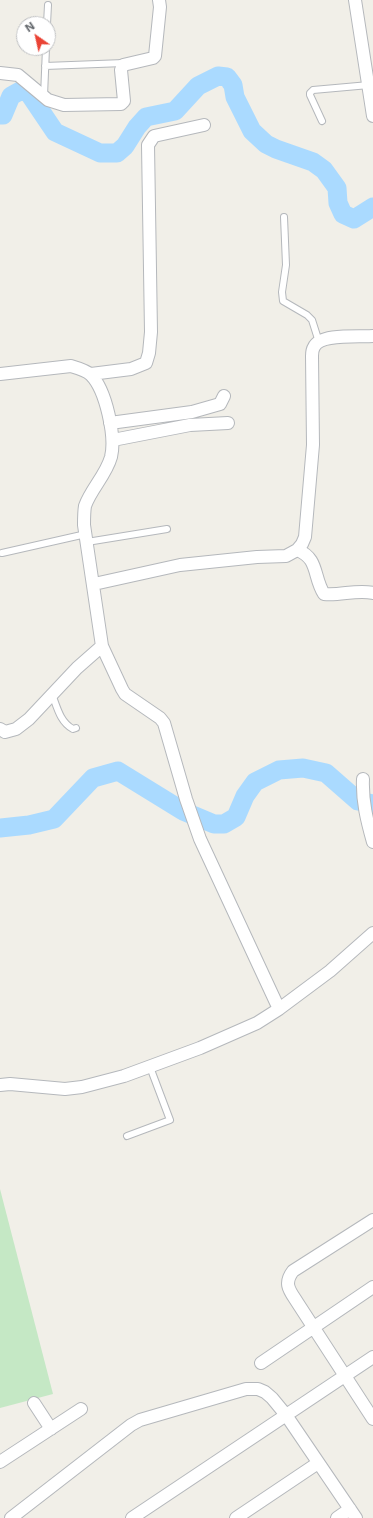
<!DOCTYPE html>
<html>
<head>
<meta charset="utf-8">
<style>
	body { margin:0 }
	#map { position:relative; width:373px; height:1518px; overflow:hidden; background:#f1efe8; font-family:Inter,sans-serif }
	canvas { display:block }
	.north { position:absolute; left:16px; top:16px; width:40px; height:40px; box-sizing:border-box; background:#fff; border:1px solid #bfc1c3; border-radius:50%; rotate:326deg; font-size:11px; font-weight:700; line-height:16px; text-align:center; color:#5f6368 }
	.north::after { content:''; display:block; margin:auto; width:14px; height:18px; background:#ea4335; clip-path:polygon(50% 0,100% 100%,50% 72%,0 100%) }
</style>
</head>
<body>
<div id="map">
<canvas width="373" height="1518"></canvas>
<div class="north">N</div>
</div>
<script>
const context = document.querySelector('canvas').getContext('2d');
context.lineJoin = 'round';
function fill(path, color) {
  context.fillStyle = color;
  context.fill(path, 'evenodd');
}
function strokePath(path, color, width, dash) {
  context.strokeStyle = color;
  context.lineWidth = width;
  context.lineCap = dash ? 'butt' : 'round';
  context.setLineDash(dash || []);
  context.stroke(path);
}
fill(new Path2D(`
	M0 1189 53 1394 0 1408Z`), '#c5e8c5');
strokePath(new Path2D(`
	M0 115H3L11 96 20 91 28 92 55 132 100 153H117L125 146 137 127 146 117 175 111 198 86 218 76 227 77 233 85 235 97 252 131 266 144 276 149 313 162 324 170 337 188 338 203 343 214 354 219 373 207
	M0 828 29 825 54 819 93 778 118 771 183 811 214 824H224L236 817 245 796 255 782 279 770 303 768 326 773 358 801 373 804`), '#aadaff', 19);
const lane = new Path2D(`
	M47 24 48 5
	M45 66 124 63
	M44 96 46 48
	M322 121 310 95V93L313 90 369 85
	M284 217 286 265 282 292 283 301 307 315 312 320 319 342
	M87 542 167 529
	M2 553 86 534
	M52 694C57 707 60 722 73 729L76 728
	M127 1136 170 1120 150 1067`);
const street = new Path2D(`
	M355 0 373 116
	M0 73 18 75 48 100 64 105 121 104 124 101 121 70 123 65 153 58 155 56 160 7 159 0
	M0 374 71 366C78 368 86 370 91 375 106 390 116 437 111 457 106 475 91 489 85 506 84 512 84 519 84 525L102 646 122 689 125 694 160 718 164 723 186 799 200 839 279 1009
	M91 374 131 369 146 363 149 353 151 332 148 145 154 136 204 125
	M110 423 192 412 220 404 224 396
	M113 440 190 425 228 423
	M297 550C319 558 313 577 324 594 340 596 357 589 373 593
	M94 584 180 565 257 557 286 556 297 550 302 544 305 537 313 445 312 356C312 354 312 350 314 347 320 333 359 337 373 336
	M0 729 5 732 16 729 29 719 77 668 102 646
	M363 779C362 801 367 821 373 842
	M0 1085 10 1084 65 1089 82 1087 124 1076 200 1048 257 1023 279 1009 330 971 373 933
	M373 1220 293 1271C283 1284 290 1291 297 1302L373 1419
	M261 1363 373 1287
	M34 1403 51 1429
	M0 1462 81 1409
	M11 1518 131 1425 140 1420 246 1389H258L265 1392 272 1398 286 1415 356 1518
	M132 1518 373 1357
	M236 1518 318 1463
	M337 1518 350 1509`);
strokePath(lane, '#b5b8bc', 8);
strokePath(street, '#b5b8bc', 14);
strokePath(lane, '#fff', 6);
strokePath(street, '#fff', 12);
</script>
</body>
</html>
